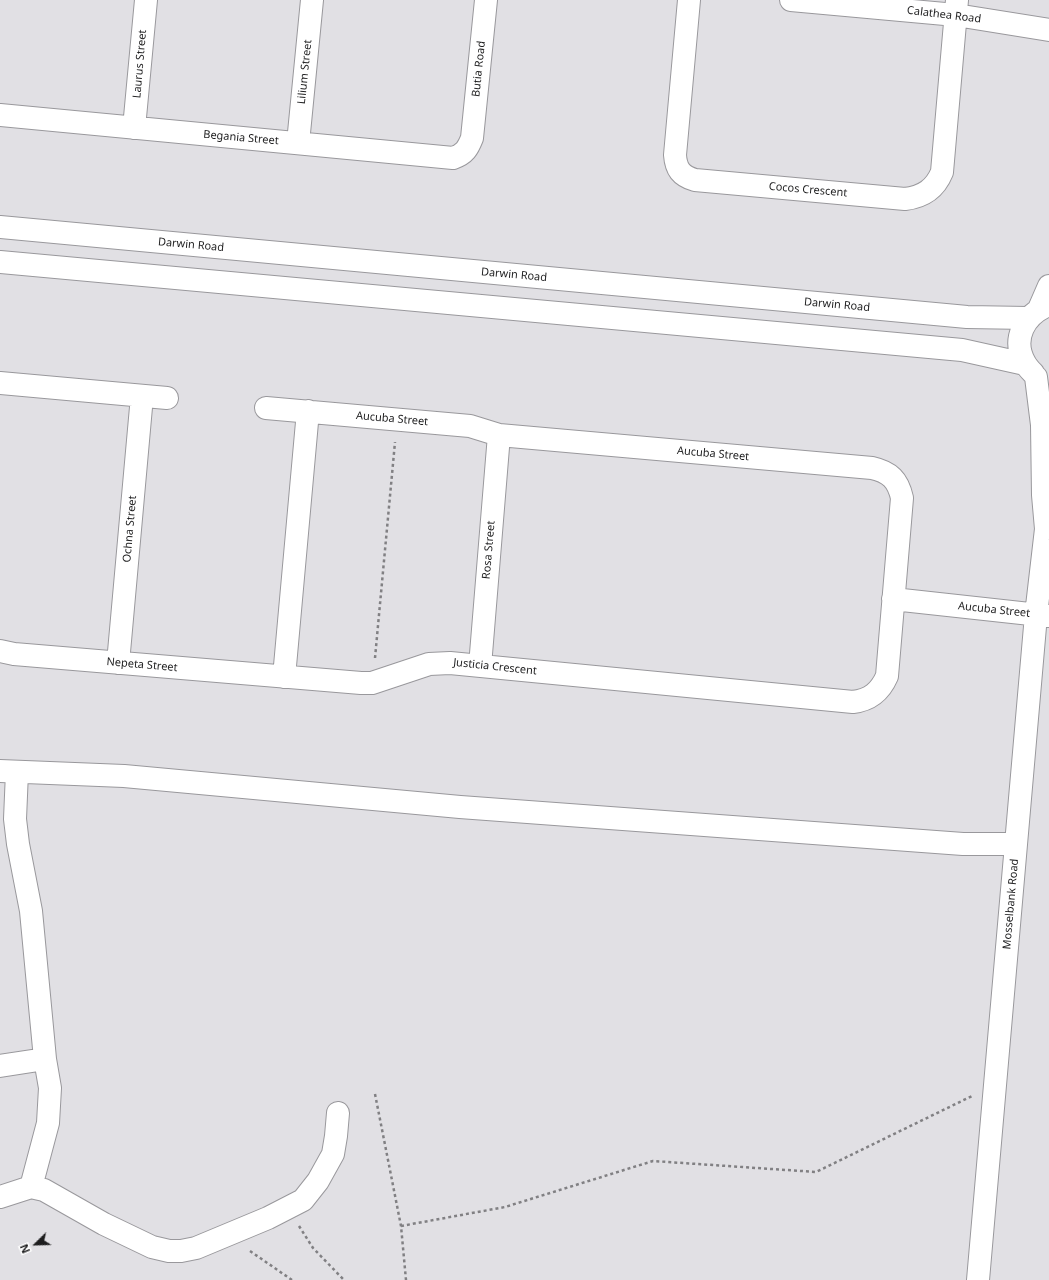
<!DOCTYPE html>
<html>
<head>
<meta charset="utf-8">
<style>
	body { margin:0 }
	#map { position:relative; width:1049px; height:1280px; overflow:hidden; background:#e1e0e4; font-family:"Noto Sans",sans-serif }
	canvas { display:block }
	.north { position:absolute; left:16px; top:1224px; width:40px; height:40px; -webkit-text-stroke:3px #fff; paint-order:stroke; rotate:247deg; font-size:11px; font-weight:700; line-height:16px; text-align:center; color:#1d1d1e }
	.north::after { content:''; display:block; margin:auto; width:14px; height:18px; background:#1d1d1e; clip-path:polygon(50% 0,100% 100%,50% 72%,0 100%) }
</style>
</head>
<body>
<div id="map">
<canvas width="1049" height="1280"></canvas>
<div class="north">N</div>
</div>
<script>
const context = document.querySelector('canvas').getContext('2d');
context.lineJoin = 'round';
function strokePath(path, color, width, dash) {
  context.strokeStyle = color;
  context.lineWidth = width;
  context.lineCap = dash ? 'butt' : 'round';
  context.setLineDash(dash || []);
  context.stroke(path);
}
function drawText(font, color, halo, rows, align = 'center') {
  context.font = font + ' "Noto Sans",sans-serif';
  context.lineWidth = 3;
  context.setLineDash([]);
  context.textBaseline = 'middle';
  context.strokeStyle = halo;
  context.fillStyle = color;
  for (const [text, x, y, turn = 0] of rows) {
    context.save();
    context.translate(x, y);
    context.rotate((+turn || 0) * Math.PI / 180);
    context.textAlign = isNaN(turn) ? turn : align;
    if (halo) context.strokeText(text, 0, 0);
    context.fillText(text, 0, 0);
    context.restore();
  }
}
const minor = new Path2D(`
	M689 0 675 155C676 169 681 176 695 180L905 199C923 197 935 189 942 172L957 0
	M791 0 956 15 1049 30
	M0 115 453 158C465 154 468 148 472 138L486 0
	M134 128 146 0
	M298 143 312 0
	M0 227 967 317 1028 318
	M0 262 962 350 1025 364
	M1039 309 1049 286
	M1033 373C1030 370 1027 367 1025 363 1011 339 1025 314 1049 305
	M1036 377 1042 425 1043 495 1046 529
	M0 383 167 398
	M893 599 1049 616
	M0 651 14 654 361 683H372L429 664 450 663 853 702C870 700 880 692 887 676L902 498C898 480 890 472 872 468L499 435 470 426 266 408
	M118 663 142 396
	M480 666 499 435
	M284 677 308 411
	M0 771 124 776 460 807 963 844H1016
	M17 772 15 819 18 844 31 911 45 1059 50 1088 48 1123 31 1187
	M0 1066 45 1059
	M0 1197 31 1187 44 1190 104 1224 152 1247 169 1251H181L196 1248 268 1218 303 1200 318 1181 333 1154 336 1136 338 1113
	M978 1280 1036 615 1046 529 1049 519`);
strokePath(minor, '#99989c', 24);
strokePath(new Path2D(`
	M375 658 395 442
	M375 1094 401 1226 406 1280
	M299 1226 313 1248 344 1280
	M401 1226 505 1207 653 1161 816 1172 972 1096
	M250 1251 292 1280`), '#818083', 2.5, [3, 3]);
strokePath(minor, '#fff', 22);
drawText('11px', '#1d1d1e', '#fff', [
	["Calathea Road",944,15,7],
	["Laurus Street",140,64,-85],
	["Butia Road",479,69,-84],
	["Lilium Street",305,72,-84],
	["Begania Street",241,138,5],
	["Cocos Crescent",808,190,5],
	["Darwin Road",191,245,5],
	["Darwin Road",514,275,5],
	["Darwin Road",837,305,5],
	["Aucuba Street",392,419,5],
	["Aucuba Street",713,454,5],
	["Ochna Street",130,529,-85],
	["Rosa Street",489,550,-85],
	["Aucuba Street",994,610,6],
	["Nepeta Street",142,665,5],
	["Justicia Crescent",495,667,6],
	["Mosselbank Road",1011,904,-85]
]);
</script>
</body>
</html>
